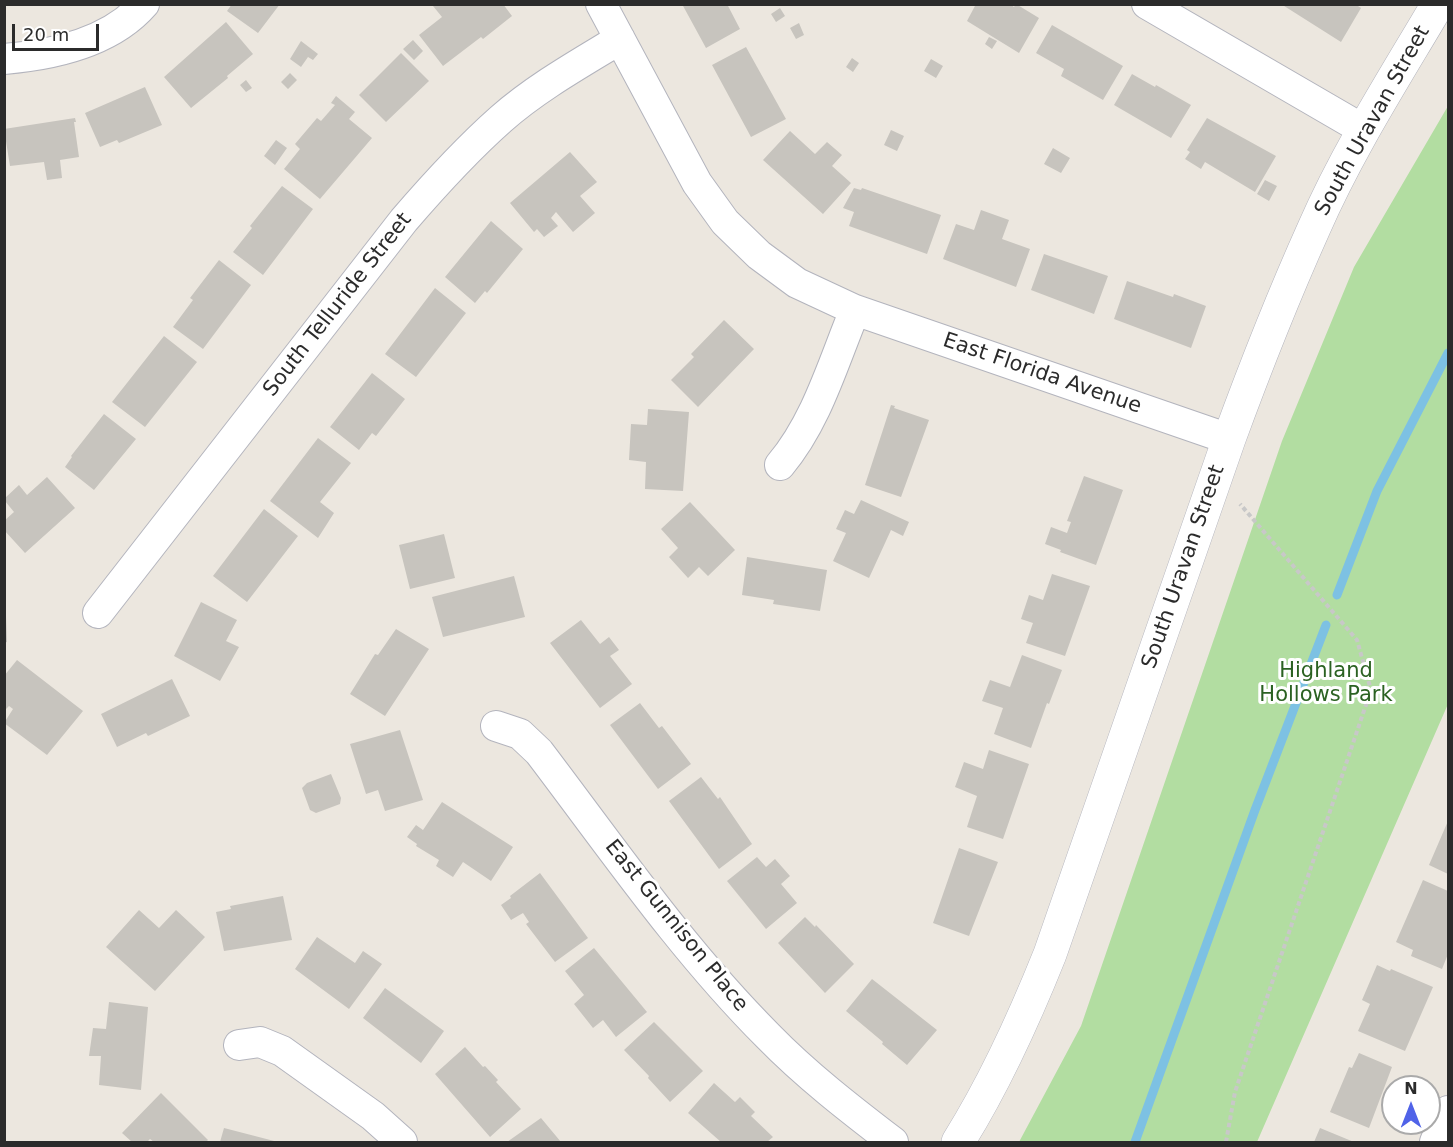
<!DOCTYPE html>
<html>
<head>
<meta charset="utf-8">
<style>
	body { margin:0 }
	#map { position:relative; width:1453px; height:1147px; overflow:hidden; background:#ece7df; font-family:"DejaVu Sans",sans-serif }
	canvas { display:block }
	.frame { position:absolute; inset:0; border:6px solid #2b2b2b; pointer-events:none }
	.north { position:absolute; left:1381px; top:1075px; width:60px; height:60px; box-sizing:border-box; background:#fff; border:2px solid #aaa; border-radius:50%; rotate:0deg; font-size:16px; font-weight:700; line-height:24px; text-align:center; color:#2b2b2b }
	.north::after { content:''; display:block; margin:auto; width:21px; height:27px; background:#5063e8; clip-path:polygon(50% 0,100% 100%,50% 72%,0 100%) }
	.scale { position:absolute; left:12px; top:24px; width:87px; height:27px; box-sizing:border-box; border:3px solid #2b2b2b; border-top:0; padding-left:8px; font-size:18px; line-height:21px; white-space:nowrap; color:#2b2b2b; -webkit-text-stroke:4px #fff; paint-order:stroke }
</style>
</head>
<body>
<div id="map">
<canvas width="1453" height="1147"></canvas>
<div class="frame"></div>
<div class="north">N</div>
<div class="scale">20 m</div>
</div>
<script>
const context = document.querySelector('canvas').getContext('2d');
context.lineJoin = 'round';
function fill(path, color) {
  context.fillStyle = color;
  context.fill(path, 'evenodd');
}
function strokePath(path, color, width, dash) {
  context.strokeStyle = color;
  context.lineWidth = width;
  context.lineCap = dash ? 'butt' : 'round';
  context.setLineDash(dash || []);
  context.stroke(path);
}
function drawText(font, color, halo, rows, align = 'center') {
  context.font = font + ' "DejaVu Sans",sans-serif';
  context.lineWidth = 6;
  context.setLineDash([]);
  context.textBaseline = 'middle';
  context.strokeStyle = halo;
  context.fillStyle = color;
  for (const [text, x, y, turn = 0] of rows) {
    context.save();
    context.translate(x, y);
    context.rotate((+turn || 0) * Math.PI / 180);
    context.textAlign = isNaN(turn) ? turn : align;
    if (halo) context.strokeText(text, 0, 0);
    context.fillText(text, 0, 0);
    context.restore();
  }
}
fill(new Path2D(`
	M1448 106V704L1257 1142H1019L1081 1026 1282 441 1354 267Z`), '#b2dda1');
strokePath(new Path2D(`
	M1337 595 1377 491 1448 353
	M1135 1142 1255 810 1326 625`), '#7dc1e3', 9);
fill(new Path2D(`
	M232 4H280L258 33 227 11Z
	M434 4H503L512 16 483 39 481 37 443 66 419 35 442 17 433 6Z
	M682 4H727L740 29 706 48Z
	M976 4H1010L1014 7 1016 4 1039 18 1019 53 967 21Z
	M1281 4H1355L1361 8 1341 42Z
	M780 8 785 16 776 22 771 14Z
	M226 22 253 54 227 76 228 78 191 108 164 77Z
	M799 23 804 35 796 39 790 28Z
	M1052 25 1123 66 1103 100 1061 76 1064 69 1036 53Z
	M989 37 997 41 992 49 985 44Z
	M413 40 423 51 414 60 403 49Z
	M301 41 318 54 313 60 308 57 301 67 290 59Z
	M746 47 786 119 751 137 712 65Z
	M401 53 429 81 386 122 359 95Z
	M852 58 859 63 853 72 846 67Z
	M931 59 943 66 936 78 924 71Z
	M290 73 297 80 288 89 281 82Z
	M1132 74 1155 87 1156 85 1191 105 1171 138 1114 105Z
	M246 80 252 88 246 92 240 85Z
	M145 87 162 125 119 143 117 140 100 147 85 113Z
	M336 96 355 112 349 119 372 138 320 199 284 169 300 149 295 144 317 118 321 121 335 105 331 103Z
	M75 118 76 122H74L79 157 60 160 62 178 47 180 44 162 10 166 4 129Z
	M1207 118 1276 156 1255 192 1205 162 1201 169 1185 159 1190 152 1187 150Z
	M891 130 904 136 897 151 884 145Z
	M790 131 815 154 827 142 842 155 832 166 851 183 823 214 763 160Z
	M276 140 287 148 275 165 264 156Z
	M1053 148 1070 158 1061 173 1044 164Z
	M570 152 597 182 580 196 595 213 573 232 556 212 551 218 558 226 544 237 537 229 534 232 510 203Z
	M1265 180 1277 186 1269 201 1257 194Z
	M282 186 313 209 263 275 233 252 252 228 250 226Z
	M854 188 861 190 862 188 941 215 927 254 849 226 854 212 843 208Z
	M981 210 1009 220 1002 239 1030 249 1016 287 943 259 956 224 974 230Z
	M491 221 523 249 487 293 485 291 475 303 445 277Z
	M1044 254 1108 276 1094 314 1031 290Z
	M219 260 251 285 203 349 173 327 193 300 190 298Z
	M1127 281 1173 297 1174 294 1206 306 1191 348 1114 319Z
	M435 288 466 313 416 377 385 354Z
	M724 320 754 349 698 407 671 380 694 357 691 354Z
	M164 336 197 362 145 427 112 402Z
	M372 373 405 399 376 436 372 433 359 450 330 427Z
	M891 405 895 406 894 408 929 420 901 497 865 485Z
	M648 409 689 412 683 491 645 489 646 462 629 460 631 424 647 425Z
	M104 414 136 439 94 490 65 467 72 457 71 456Z
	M318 438 351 463 320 502 334 513 318 538 270 501Z
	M1084 476 1123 490 1096 565 1060 552 1061 550 1045 544 1051 527 1067 533 1071 522 1067 521Z
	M47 477 75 508 25 553 4 530V521L14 512 5 501V498L19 485 27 495Z
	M861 500 909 522 903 536 891 530 869 578 833 561 846 533 836 529 845 510 854 514Z
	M690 502 735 550 708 576 699 567 688 578 669 557 678 548 661 529Z
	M264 509 298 536 247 602 213 576Z
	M444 534 455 578 410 589 399 545Z
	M747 557 827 570 820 611 773 604 774 600 742 595Z
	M1052 574 1090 586 1065 656 1026 643 1033 623 1021 619 1029 595 1043 600Z
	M514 576 525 617 443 637 432 597Z
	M201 602 237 620 226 641 239 647 220 681 174 656Z
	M6 616 7 642 4 643V617Z
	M581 620 600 644 609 637 619 650 610 656 632 684 600 708 550 643Z
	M396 629 429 649 385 716 350 694 375 654 378 655Z
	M1022 655 1062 670 1049 704 1047 703 1031 748 994 734 1003 708 982 701 990 680 1010 687Z
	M17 660 83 711 47 755 4 723 13 709 9 706 4 711V676Z
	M172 679 190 716 148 736 146 733 117 747 101 714Z
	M640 703 659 728 662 726 691 764 658 789 610 725Z
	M400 730 423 800 385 811 378 790 366 794 350 744Z
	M989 750 1029 764 1003 839 967 827 977 796 955 787 964 762 983 769Z
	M331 774 341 798 340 804 316 813 310 810 302 788 307 783Z
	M701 777 718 799 720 797 752 844 719 869 669 801Z
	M442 802 513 847 491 881 463 862 453 877 436 866 439 860 416 846 417 844 407 837 416 825 423 830Z
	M1448 821V874L1429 865Z
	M959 848 998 862 969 936 933 923Z
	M757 857 766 867 775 859 790 876 781 884 797 903 766 929 727 881Z
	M540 873 588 938 555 962 526 924 529 922 523 913 511 920 501 905 511 898 510 896Z
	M1423 880 1448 891V954L1442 969 1411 956 1413 950 1396 942Z
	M283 896 292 940 224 951 216 912 231 909 230 906Z
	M139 910 159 928 176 910 205 937 155 991 106 947Z
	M805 917 815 927 816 925 854 964 825 993 778 943Z
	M317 937 355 963 363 951 382 964 349 1009 295 969Z
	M594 948 647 1012 616 1037 603 1020 593 1028 574 1004 584 995 565 971Z
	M1377 965 1390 971 1391 969 1433 987 1405 1051 1358 1031 1370 1004 1362 1000Z
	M872 979 937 1030 907 1065 882 1044 883 1042 846 1011Z
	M385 988 444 1031 421 1063 363 1018Z
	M109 1002 148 1007 141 1090 99 1085 101 1056H89L93 1028 106 1029Z
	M654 1022 703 1071 670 1102 648 1078 649 1076 624 1050Z
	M465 1047 483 1067 485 1066 498 1080 496 1082 521 1109 490 1137 435 1074Z
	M1359 1053 1392 1067 1369 1128 1330 1112 1349 1067 1352 1068Z
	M714 1083 735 1102 740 1097 755 1112 751 1116 773 1137 767 1142H721L688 1113Z
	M161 1093 208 1140 206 1142H154L150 1139 147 1142H132L122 1133Z
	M541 1118 561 1142H507Z
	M224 1128 278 1142H220Z
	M1320 1128 1354 1142H1314Z`), '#c7c4be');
const minor = new Path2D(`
	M601 4 697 183 725 222 759 255 797 283 855 310 1229 439
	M1147 4 1364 130
	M4 59C53 55 110 43 144 4
	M780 465C817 421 833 363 855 310
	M98 613 404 220C435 184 466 150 501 119 536 88 579 64 620 39
	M496 726 520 734 539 752C612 848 682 950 768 1036 806 1075 850 1109 893 1142
	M239 1045 260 1042 282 1051 373 1116 402 1142
	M1435 1142 1448 1111`);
const tertiary = new Path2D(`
	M958 1142C995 1083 1024 1019 1050 954L1229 439C1255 368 1283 297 1314 228 1348 150 1395 77 1438 4`);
strokePath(minor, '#b3b4bd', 32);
strokePath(tertiary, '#b3b4bd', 34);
strokePath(new Path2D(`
	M1226 1142 1235 1092 1371 690 1357 640 1240 504`), '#c8c8c8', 4, [4.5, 3]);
strokePath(minor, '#fff', 30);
strokePath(tertiary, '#fff', 33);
drawText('21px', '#2b2b2b', '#fff', [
	["South Uravan Street",1373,121,-61],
	["South Telluride Street",338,305,-52],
	["East Florida Avenue",1042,374,19],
	["South Uravan Street",1184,567,-71],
	["East Gunnison Place",676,926,51]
]);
drawText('21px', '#2b6222', '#fff', [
	["Highland",1326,672],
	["Hollows Park",1326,696]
]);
</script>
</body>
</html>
